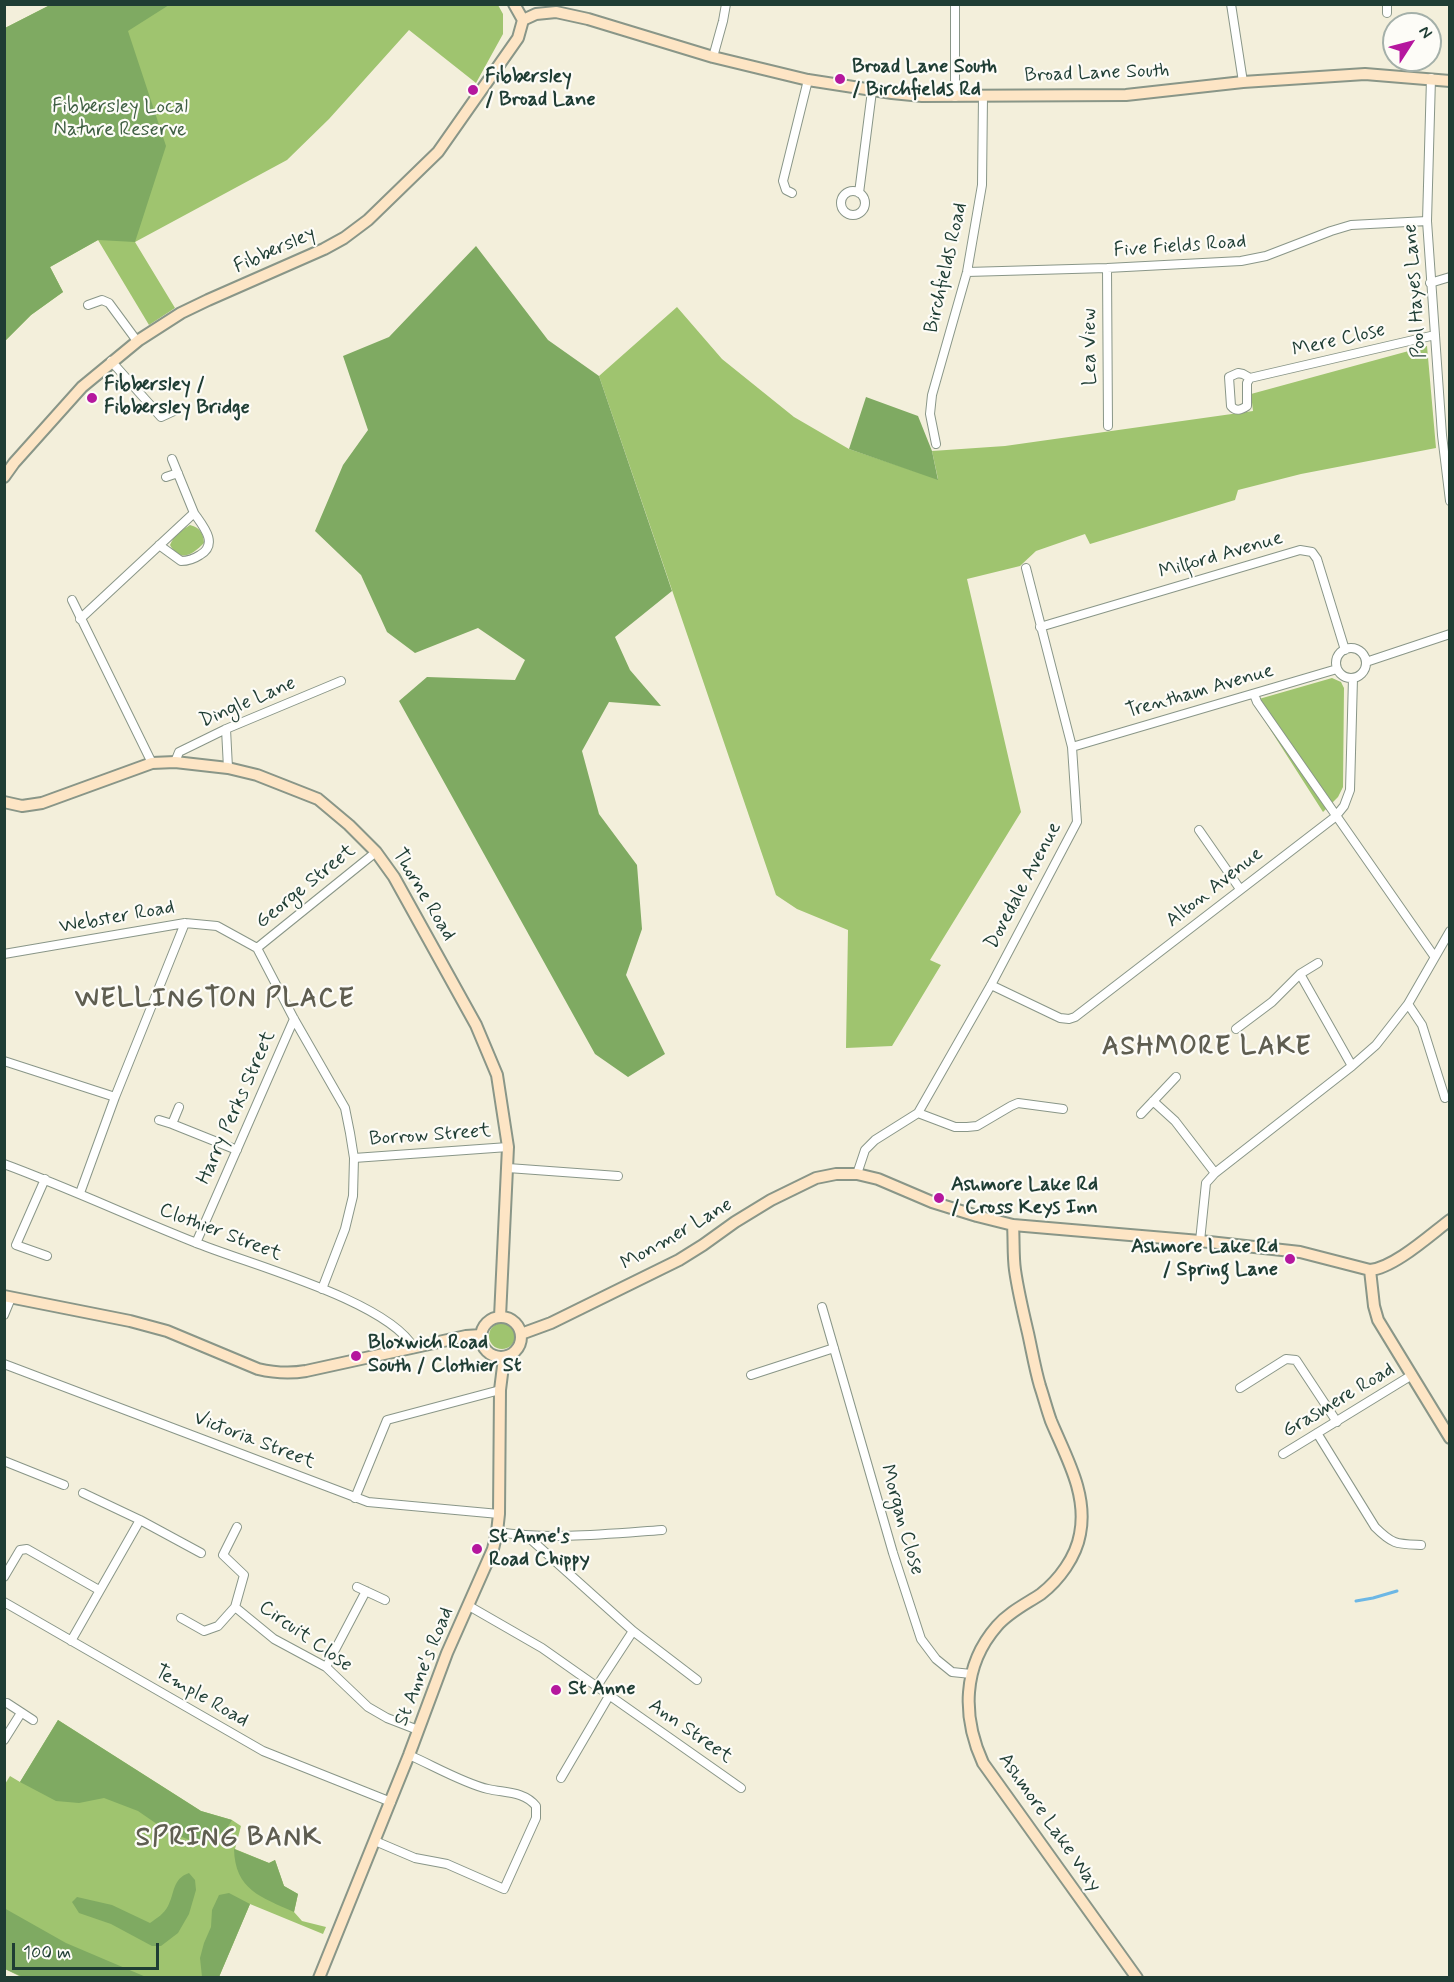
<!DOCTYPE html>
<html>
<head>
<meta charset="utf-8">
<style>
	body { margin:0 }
	#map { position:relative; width:1454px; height:1982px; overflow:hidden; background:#f3efdb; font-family:Mynerve,sans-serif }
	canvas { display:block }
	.frame { position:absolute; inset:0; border:6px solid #1f3d34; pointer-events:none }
	.north { position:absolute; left:1382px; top:12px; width:60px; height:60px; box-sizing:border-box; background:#fdfcf7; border:2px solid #a4b0a9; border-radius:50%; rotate:54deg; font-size:16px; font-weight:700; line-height:24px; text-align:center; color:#1f3d34 }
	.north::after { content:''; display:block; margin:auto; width:21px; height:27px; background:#b5179e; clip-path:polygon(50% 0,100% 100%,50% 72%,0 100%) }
	.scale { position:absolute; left:12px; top:1943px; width:147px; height:27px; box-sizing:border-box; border:3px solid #1f3d34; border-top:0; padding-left:8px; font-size:18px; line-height:21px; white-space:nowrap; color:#1f3d34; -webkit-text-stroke:4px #fdfcf7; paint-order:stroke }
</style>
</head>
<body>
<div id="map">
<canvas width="1454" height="1982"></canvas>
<div class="frame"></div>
<div class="north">N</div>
<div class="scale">100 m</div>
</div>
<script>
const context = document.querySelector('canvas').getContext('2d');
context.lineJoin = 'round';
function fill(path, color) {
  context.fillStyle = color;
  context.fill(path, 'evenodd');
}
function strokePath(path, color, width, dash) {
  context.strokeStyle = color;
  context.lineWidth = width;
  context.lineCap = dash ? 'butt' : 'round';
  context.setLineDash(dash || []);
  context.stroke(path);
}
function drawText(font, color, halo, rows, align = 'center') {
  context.font = font + ' Mynerve,sans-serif';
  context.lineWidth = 4.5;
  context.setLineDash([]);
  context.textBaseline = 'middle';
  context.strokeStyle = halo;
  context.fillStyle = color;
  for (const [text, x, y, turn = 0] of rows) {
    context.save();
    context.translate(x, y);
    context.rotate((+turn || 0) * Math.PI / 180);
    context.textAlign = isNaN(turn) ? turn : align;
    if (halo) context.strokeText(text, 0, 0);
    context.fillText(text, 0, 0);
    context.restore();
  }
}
fill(new Path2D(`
	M50 5H498L503 14V34L476 83 409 30 329 119 287 160 135 242 175 308 149 325 98 240 50 267 63 292 31 315 5 341V28Z
	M677 307 722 359 794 417 849 449 938 479 932 451 1005 446 1253 411 1251 394 1427 346 1436 448 1301 474 1238 490 1235 500 1090 544 1085 534 1036 551 1020 566 967 579 1021 812 930 960 941 965 892 1046 846 1048 848 930 797 909 776 895 599 376Z
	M190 525C201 528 203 533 204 543 192 555 180 563 170 545 174 535 182 530 190 525Z
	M1332 678 1341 682 1344 688 1343 787 1338 797 1323 812 1252 701Z
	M489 1336a13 13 0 1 1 26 0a13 13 0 1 1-26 0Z
	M58 1720 201 1811 232 1820 241 1826 235 1849 269 1863 275 1860 284 1886 298 1894 294 1912 302 1921 326 1927 323 1934 250 1904 219 1977 23 1978 5 1969V1784L10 1776 20 1782Z`), '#9fc46f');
fill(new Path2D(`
	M50 5H169L128 31 166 146 135 242 98 240 50 267 63 292 31 315 5 341V28Z
	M476 246 548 340 599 376 672 591 615 637 630 670 661 706 609 702 582 751 599 814 637 865 642 929 626 975 665 1054 628 1077 595 1054 399 701 427 677 515 680 525 660 478 628 415 653 387 632 361 575 315 531 343 465 368 430 343 356 389 337Z
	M866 397 918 416 932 451 938 480 849 449Z
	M58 1720 201 1811 232 1820 226 1830 202 1845 167 1831 138 1811 104 1798 79 1803 56 1801 20 1782Z
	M234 1849 269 1863 275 1860 284 1886 298 1894 294 1912C261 1897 235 1890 234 1849Z
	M189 1873 195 1880 196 1890 189 1914 178 1933 161 1946H152L111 1924 79 1913 72 1902 77 1897 112 1905 150 1923C157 1918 164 1914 168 1906 175 1893 172 1879 189 1873Z
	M229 1893 250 1904 219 1977H202L200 1958 204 1943 211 1927 212 1910 219 1895Z
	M4 1908 66 1943 146 1977H23L5 1969Z`), '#7faa62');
strokePath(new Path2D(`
	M1356 1601 1373 1598 1397 1591`), '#6cb7e5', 3);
const street = new Path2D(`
	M1231 4 1243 82
	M1387 4V13
	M713 57 723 21 726 4
	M1431 78 1427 221 1442 435 1450 501
	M955 97V4
	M841 203a12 12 0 1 1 24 0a12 12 0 1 1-24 0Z
	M792 193 786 190 783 181 808 80
	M859 193 872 91
	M1107 268 1108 426
	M967 272 1107 268 1241 261 1266 256 1331 231 1351 225 1427 221
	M1430 283 1450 277
	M88 305 102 300 109 303 137 341
	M111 361 161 417 174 411
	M1250 378 1247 383V406C1241 410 1236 412 1231 406L1229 377 1238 373 1243 374 1250 378 1435 335
	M936 444 930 414 932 395 967 272 982 185 983 96
	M166 477 178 473
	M159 545 181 561C188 561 194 559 200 555 219 544 203 526 194 513
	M72 600 152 763
	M80 619 194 513 172 459
	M1040 627 1300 550 1312 552 1317 559 1345 650
	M1336 663a15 15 0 1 1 30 0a15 15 0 1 1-30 0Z
	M1366 662 1450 634
	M1254 694 1257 702 1434 956
	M226 729 228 768
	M1072 747 1337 669
	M175 762 179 752 226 729 341 681
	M1199 830 1240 889
	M257 948 376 852
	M4 954 185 923 217 926 257 948 294 1019 345 1108 350 1133 354 1158 353 1196 345 1229 322 1289
	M1300 974 1352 1066
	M991 985 1060 1018 1069 1019 1075 1017 1335 817 1344 806 1350 790 1353 678
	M1408 1004 1422 1025 1445 1098
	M1236 1029 1272 1002 1300 974 1318 963
	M4 1061 115 1097
	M1153 1101 1175 1121 1215 1173
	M179 1107 172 1124 237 1150
	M918 1113 955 1127H967L977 1126 1011 1106 1018 1103 1063 1109
	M1141 1114 1176 1077
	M159 1120 172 1124
	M354 1158 508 1147
	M4 1164C69 1188 131 1217 194 1242 247 1264 387 1300 414 1348
	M508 1168 618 1176
	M857 1174 865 1150 875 1140 918 1113 991 985 1077 822 1072 747 1026 568
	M45 1179 16 1245 47 1256
	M80 1193 115 1097 185 923
	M1200 1241 1206 1183 1215 1173 1352 1066 1376 1045 1408 1004 1450 931
	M196 1243 294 1019
	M822 1307 893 1553 921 1639 936 1659 952 1672 971 1674
	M4 1315 11 1298
	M4 1364 368 1502 499 1514
	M751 1375 834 1348
	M1240 1388 1286 1359 1296 1360 1337 1422
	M1317 1433 1375 1527C1393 1545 1397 1544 1421 1545
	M1283 1454 1412 1375
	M4 1461 64 1485
	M83 1493 140 1520 201 1553
	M355 1498 387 1420 500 1390
	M497 1532C552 1540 607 1534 662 1530
	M527 1536 633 1631 697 1680
	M4 1577 20 1550 27 1549 99 1590
	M357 1587 385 1600
	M4 1602 263 1751 391 1802
	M469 1606 542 1648 741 1788
	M235 1607 274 1639 326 1667 368 1707 387 1718 418 1730
	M181 1618 204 1631 218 1626 235 1607 244 1575 223 1555 237 1527
	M71 1641 140 1520
	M326 1667 366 1591
	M597 1686 633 1631
	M7 1703 33 1720
	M4 1740 21 1713
	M561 1778 609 1696
	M375 1841 415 1858 447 1864 504 1889 536 1818V1806C524 1791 505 1793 488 1789 465 1784 432 1765 409 1755`);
const secondary = new Path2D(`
	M514 4 523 20
	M523 20 536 14 556 12 588 19 713 57 808 80 892 93 922 96 1126 95 1243 82 1365 74 1450 81
	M4 477 14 463 82 387 139 340 181 313 208 300 324 249 344 238 368 220 438 152 518 38 523 20
	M4 802 22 806 42 803 152 763 175 762 228 768 257 775 318 799 349 825 376 852 394 877 476 1025 497 1075 508 1147 500 1317
	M1013 1225C1014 1240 1013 1256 1015 1270 1018 1291 1023 1312 1028 1333 1032 1351 1035 1369 1040 1386 1044 1398 1047 1410 1051 1421 1066 1457 1088 1494 1080 1534 1076 1557 1059 1580 1041 1594 1026 1604 1009 1612 997 1626 962 1666 962 1717 983 1763L1137 1978
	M1370 1270 1374 1306 1378 1320 1450 1438
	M4 1296 130 1321 167 1331 258 1369C275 1373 289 1374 306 1371L466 1336 481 1335
	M481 1337a20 20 0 1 1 40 0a20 20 0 1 1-40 0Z
	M521 1334 551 1323 679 1260 703 1245 735 1222 771 1200 816 1178 836 1174H857L878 1179 932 1202 977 1216 1013 1225 1200 1241 1300 1252 1370 1270C1394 1268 1430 1235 1450 1220
	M319 1978 409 1755 447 1653 493 1549 497 1532 499 1514 500 1390 504 1358`);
strokePath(street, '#899688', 10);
strokePath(secondary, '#899688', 14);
strokePath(street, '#fff', 8);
strokePath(secondary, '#fde5c5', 10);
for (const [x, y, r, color] of [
	[840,79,6,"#b5179e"],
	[473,90,6,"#b5179e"],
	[92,398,6,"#b5179e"],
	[939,1198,6,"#b5179e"],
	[1290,1259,6,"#b5179e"],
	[356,1356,6,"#b5179e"],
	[477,1549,6,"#b5179e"],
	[556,1690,6,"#b5179e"]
]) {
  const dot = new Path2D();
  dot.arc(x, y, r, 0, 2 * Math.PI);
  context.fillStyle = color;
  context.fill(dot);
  strokePath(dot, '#fdfcf7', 2);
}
drawText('bold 20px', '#1f3d34', '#fdfcf7', [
	["Broad Lane South",852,68],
	["/ Birchfields Rd",852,91],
	["Fibbersley",485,78],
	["/ Broad Lane",485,101],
	["Fibbersley /",104,386],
	["Fibbersley Bridge",104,409],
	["Ashmore Lake Rd",951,1186],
	["/ Cross Keys Inn",951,1209],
	["Ashmore Lake Rd",1278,1248,"right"],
	["/ Spring Lane",1278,1271,"right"],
	["Bloxwich Road",368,1344],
	["South / Clothier St",368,1367],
	["St Anne's",489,1538],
	["Road Chippy",489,1561],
	["St Anne",568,1690]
], 'left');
drawText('20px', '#1f3d34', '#fdfcf7', [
	["Broad Lane South",1097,74,-2],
	["Five Fields Road",1180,247,-4],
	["Fibbersley",275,251,-24],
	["Birchfields Road",947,268,-77],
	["Pool Hayes Lane",1416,291,-94],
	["Mere Close",1339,341,-13],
	["Lea View",1091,347,-90],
	["Milford Avenue",1221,556,-16],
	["Trentham Avenue",1200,692,-16],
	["Dingle Lane",248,703,-23],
	["Dovedale Avenue",1024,886,-62],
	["George Street",306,887,-39],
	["Alton Avenue",1215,888,-38],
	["Thorne Road",423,895,59],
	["Webster Road",117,918,-10],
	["Harry Perks Street",237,1108,-66],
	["Borrow Street",430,1136,-4],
	["Clothier Street",220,1233,21],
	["Monmer Lane",677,1235,-30],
	["Grasmere Road",1339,1401,-31],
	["Victoria Street",254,1441,21],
	["Morgan Close",901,1520,74],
	["Circuit Close",305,1637,35],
	["St Anne's Road",425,1667,-68],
	["Temple Road",201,1697,30],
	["Ann Street",690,1732,35],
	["Ashmore Lake Way",1049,1823,55]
]);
drawText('20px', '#3f5f43', '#fdfcf7', [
	["Fibbersley Local",120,108],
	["Nature Reserve",120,131]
]);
context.letterSpacing = '1.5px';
drawText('bold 26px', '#5f5e51', '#fdfcf7', [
	["WELLINGTON PLACE",215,1001],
	["ASHMORE LAKE",1207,1049],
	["SPRING BANK",229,1840]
]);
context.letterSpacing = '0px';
</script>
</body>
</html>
